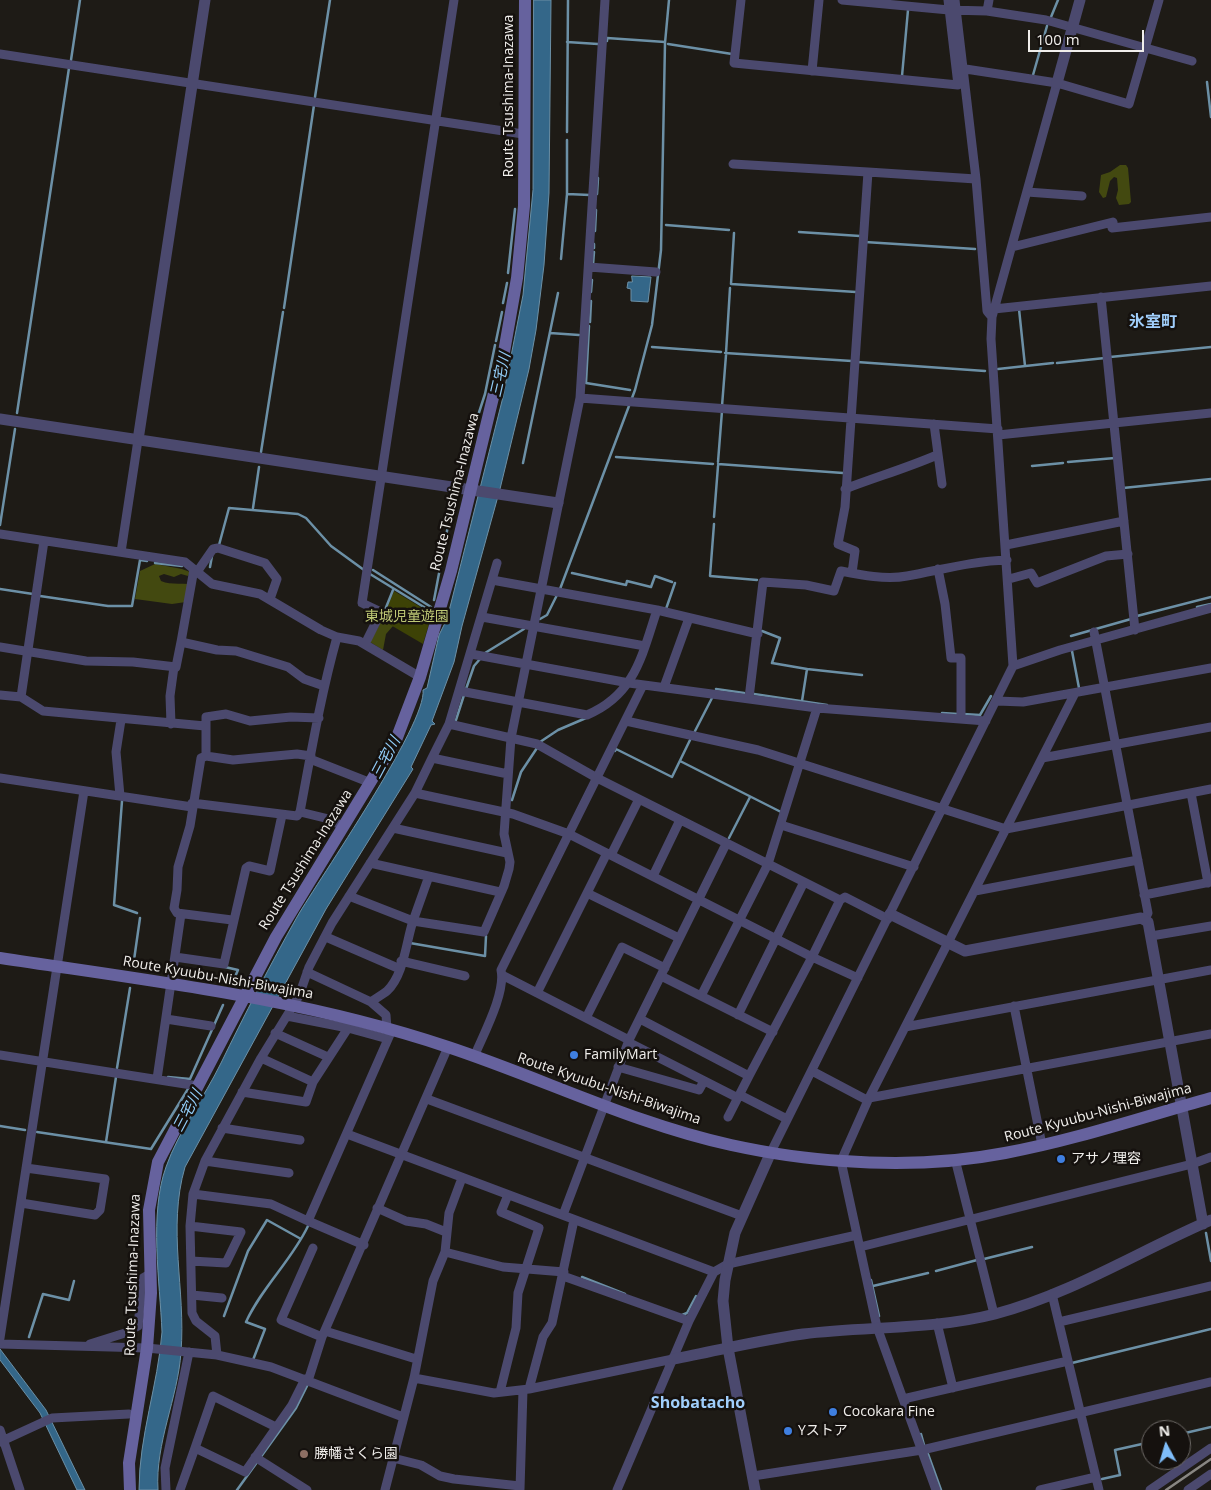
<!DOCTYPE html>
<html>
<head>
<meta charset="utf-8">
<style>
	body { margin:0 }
	#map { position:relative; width:1211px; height:1490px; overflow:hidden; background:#1e1b16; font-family:"Open Sans",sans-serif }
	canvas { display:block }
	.north { position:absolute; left:1141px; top:1420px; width:50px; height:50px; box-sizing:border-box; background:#15110e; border:1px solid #6d6966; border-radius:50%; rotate:354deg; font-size:14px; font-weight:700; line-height:20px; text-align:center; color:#f0eeeb }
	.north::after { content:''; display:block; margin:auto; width:18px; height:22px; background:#7fbdf9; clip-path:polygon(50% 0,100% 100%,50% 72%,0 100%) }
	.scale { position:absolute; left:1028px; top:30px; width:116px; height:22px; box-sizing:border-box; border:2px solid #f0eeeb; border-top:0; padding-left:6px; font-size:15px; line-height:18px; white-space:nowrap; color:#f0eeeb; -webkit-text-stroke:4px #15110e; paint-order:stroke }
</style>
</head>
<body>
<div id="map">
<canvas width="1211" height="1490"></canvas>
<div class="north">N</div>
<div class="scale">100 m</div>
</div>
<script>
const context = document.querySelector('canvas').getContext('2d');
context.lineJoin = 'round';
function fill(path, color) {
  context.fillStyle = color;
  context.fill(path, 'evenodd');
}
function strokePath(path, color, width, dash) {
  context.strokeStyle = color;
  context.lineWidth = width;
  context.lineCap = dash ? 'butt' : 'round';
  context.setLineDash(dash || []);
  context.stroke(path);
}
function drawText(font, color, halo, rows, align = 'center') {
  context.font = font + ' "Open Sans","Noto Sans JP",sans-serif';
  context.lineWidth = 5;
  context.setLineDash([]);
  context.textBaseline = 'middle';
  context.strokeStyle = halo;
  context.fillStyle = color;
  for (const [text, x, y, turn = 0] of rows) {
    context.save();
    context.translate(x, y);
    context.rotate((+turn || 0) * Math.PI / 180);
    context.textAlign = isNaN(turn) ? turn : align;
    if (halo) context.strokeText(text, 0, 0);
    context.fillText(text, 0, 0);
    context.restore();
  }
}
fill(new Path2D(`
	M394 591 432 614 423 644 382 620Z`), '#3d4206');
fill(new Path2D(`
	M1120 165H1126L1128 168 1131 202 1129 204 1119 205 1116 198 1118 190 1117 178 1114 177 1110 181 1106 197 1103 198 1099 192 1101 175 1110 172Z
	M155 564 182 569 190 572 188 576 181 574 174 577 164 574 159 576 161 581C169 585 178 583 188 584L186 602 172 604 135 599 140 571Z
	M382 620 393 626 386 634 383 650 370 642Z`), '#434910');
const water = new Path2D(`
	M534 0H551L549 193 544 265 536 330 529 369 500 489 462 626 454 662 432 721 435 724 431 725C424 739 418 753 411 767L413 769 326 909 185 1167C167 1229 186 1290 181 1352 178 1398 155 1443 158 1490H139C139 1436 158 1385 162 1332 160 1282 149 1214 166 1167 179 1130 204 1098 221 1063 244 1016 270 965 297 917 319 879 427 724 423 690L427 688 439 635 446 621 445 619H447L503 397 523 295 533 190Z
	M632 276 651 277 648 302 631 301V289L627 288 628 282H632Z
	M0 1349 46 1410 85 1490H77L40 1413 0 1360Z`);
fill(water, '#346789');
strokePath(water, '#6c90a6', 1);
strokePath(new Path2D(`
	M1051 17 1058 0
	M607 41V38L665 42
	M567 42 598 44
	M668 44 732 54
	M71 60 80 0
	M1033 75 1047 26
	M902 76 908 10
	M1207 82 1211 117
	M315 97 330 0
	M567 132 568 0
	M567 194 590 195
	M597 194 598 178
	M666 225 729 230
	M595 231 596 210
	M799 232 860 236
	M734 233 731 284 856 292
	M865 242 975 249
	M594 248V244
	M561 259 567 194V140
	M593 265 594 252
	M508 273 515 209
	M591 292 592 280
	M503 303 507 283
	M284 308 314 105
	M1019 309 1025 366
	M590 322 591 301
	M589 326 586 383 630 390
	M550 333 579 335
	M496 341 502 312
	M652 347 721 352
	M725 353 852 361
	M726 353 730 288
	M1110 357 1211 347
	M857 362 985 371
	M1057 363 1105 358
	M998 369 1053 363
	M722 406 726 355
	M17 413 69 68
	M261 452 283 312
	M616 457 713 464
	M718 462 722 411
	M1068 462 1115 458
	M523 463 558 293
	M718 464 843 473
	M1032 466 1063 463
	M458 477 485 394 495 345
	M1123 488 1211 479
	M253 508 259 467
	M714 517 718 466
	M714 524 710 576 757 580
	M0 525 15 429
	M219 545 229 508 298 514 306 518 331 546 364 570
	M155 563 182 566
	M210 567 212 556
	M373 570 431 607 429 610
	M572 573 626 585 627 581 651 587 655 576 672 582
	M370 574 432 612
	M0 589 33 594
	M560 589 635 390 652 325 661 250 665 43 669 0
	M40 596 108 606H132L140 560 147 561
	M434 600 453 499
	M1197 607 1211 604
	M666 609 675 583
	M385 610 393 590
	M1137 616 1211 597
	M540 619 547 615 557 595
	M762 631 780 638 772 663 807 669 802 701
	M1071 636 1131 619
	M1072 651 1079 688
	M485 653 524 629
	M807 669 862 675
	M466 689 474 666 480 659
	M716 689 744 693
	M754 694 827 705
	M942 713 958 714
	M963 714 980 715 991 696
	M455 723 464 695
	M694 733 712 698
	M540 742 558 730 586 718
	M615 751 616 749 672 777 691 738
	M680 761 781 812
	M512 800 521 772 537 748
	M122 801 114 905 137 913
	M729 838 750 797
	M410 943 485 956 486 936
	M133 967 140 918
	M225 967 238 970 234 979
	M117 1068 130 988
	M168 1077 190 1079 223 1005
	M0 1126 25 1130
	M37 1132 151 1149 188 1089
	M106 1142 116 1077
	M1206 1233 1211 1261
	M984 1259 1032 1247
	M936 1271 977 1260
	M582 1277 625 1294
	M871 1280 879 1316
	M873 1286 928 1273
	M682 1315 687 1313 696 1296
	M224 1316 248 1251 267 1220 301 1239
	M29 1337 43 1294 69 1300 74 1281
	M253 1360 265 1329 246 1322C262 1287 292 1260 308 1226
	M1072 1363 1211 1329
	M921 1434 924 1445
	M1181 1434 1211 1427
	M928 1454 941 1490
	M1102 1479 1120 1475 1115 1450 1151 1442
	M237 1490 296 1408 307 1386`), '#6c90a6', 2.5);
strokePath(new Path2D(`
	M741 0 734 63 958 85 948 0
	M842 0 949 10 987 11 1046 20 1192 61
	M955 0 976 179 987 311 992 317
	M987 11 989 0
	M0 54 523 134
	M959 68 1057 83 1129 104 1159 0
	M812 71 819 0
	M733 164 868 172
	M1027 192 1082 196
	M1012 247 1113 222 1112 228 1211 217
	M589 267 656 272
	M1101 297 1135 630
	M994 309 1211 286
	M580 398 998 429
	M934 424 942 484
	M998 435 1211 413
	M845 489C876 477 907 468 937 455
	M0 534 185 562 212 584 260 594 321 630 337 637 359 641 420 677
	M44 541 21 697 43 711 205 726
	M1006 545 1124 521
	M121 552 138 440
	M938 569 945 604 951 658H961V719
	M197 572 213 549 218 548 265 563 277 579 270 599
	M852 573 855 551 838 544 845 507 868 172 976 179
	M1009 579 1031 573 1037 583 1106 556 1128 554
	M492 580 657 610 758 634
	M482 617 645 646
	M1094 632 1148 913 1145 919
	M181 642 194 569
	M365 644 381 612 362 603 454 0
	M0 647 86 661 133 662 176 667 181 642 217 650 236 651 288 667 304 679 324 686
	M471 654 629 683 817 708 986 721
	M1013 666 1060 650 1211 608
	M664 687 689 618
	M460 691 587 715C635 695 642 655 657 610
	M0 695 21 697
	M749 698 763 582 806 585 834 591 841 571C861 575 886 580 907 576 941 570 972 561 1007 560
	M997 701 1023 702 1211 668
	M626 721 758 750 1006 829 1211 789
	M171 724 170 696 174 667
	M449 724 537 744 597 778 840 900 845 897 888 919
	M206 756 233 760 297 754 311 756
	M432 758 508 774
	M1042 758 1211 727
	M310 759 371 783
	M0 778 192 807
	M415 793 513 814 569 834 812 957 858 978
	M1191 793 1208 883
	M120 796 116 752 121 720
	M192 803 297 816 300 812C311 753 321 694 337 637
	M300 812 329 819 344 827
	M781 825 914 867
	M393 828 507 853
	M611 855 639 799
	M370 863 500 892
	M653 876 680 820
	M975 891 1138 860
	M587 893 679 938
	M1144 895 1211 882
	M349 896 413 921 429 876
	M232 920 177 913 174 908 177 890 178 867 190 826 201 758 206 756V717L226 714 250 721 291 717 319 718
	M1151 936 1211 926
	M326 937 400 969
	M175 957 224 964 246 868 249 866 270 871 282 815
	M401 961 465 976
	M307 972 371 1002C376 998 382 995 387 991 404 975 406 942 413 921L484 932 504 886 509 869 510 862 504 834 511 738 580 398 605 0
	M502 975 629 1040
	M661 976 773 1032
	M537 993 607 853
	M701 996 768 864 817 708
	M371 1002 386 1015 387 1029
	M1014 1006 1042 1145
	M738 1015 804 882
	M287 1016 348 1028
	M586 1018 622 947 665 968
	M166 1019 211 1026
	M640 1019 749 1076 728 1117
	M905 1027 1211 970
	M275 1033 328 1057
	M628 1042 738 1098
	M0 1055 198 1086
	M474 1057C483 1035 506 993 501 970L643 685
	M261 1058 313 1082 348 1028 388 1039
	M618 1067 699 1090 704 1081
	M812 1071 865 1099 869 1098 1211 1034
	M749 1076 812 957 840 900
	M157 1079 181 914
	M242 1092 306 1102 313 1082
	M740 1095 787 1119
	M427 1099 742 1216
	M222 1128 300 1140
	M347 1134 714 1272
	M771 1152 1013 666 991 339 992 317 1057 83
	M955 1159 994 1314
	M205 1161 289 1173
	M193 1194 271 1204 308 1221
	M21 1203 95 1215 100 1210 105 1179 26 1168
	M377 1208 406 1221 426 1224 446 1232
	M563 1215 629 1040 726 844
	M190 1226 241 1232 226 1263 191 1261
	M364 1245 308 1221 392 1030
	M860 1247 1192 1164 1211 1157
	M313 1248 281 1320 322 1337
	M445 1252 503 1267 564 1272
	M563 1276 689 1321
	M1052 1294 1099 1490
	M192 1295 222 1298
	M1059 1322 1211 1286
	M937 1323 953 1388
	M325 1331 416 1359
	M0 1338 84 791
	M0 1344 147 1348 217 1355 271 1367 403 1417
	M90 1344 125 1333 138 1326 143 1278 150 1274
	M217 1355 215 1336 196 1321 192 1313 190 1226 193 1194 205 1161 261 1058 299 996 309 967 332 923 415 793 432 758 449 724 497 563
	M414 1378 494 1393 529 1389 673 1359
	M308 1381 322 1337 448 1047
	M529 1389 543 1337 552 1323 574 1220
	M500 1392 516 1328 518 1293 539 1228 501 1212 508 1195
	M903 1399 1068 1361
	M0 1430 20 1490
	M0 1442 52 1418 129 1414
	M195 1448 213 1396 276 1427
	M255 1457 307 1490
	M393 1458 421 1465 440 1476 454 1479 520 1486
	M753 1476 922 1450 1211 1382
	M520 1489 523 1390
	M166 1490 165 1468 189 1352
	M180 1490 195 1448 245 1472 292 1405 305 1379
	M385 1490 414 1378 433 1281 445 1252 449 1213 462 1178
	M617 1490 689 1321 714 1272 728 1264 857 1235
	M936 1490 877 1327 841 1161 869 1098 1075 693
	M1040 1490 1096 1477
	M1150 1490 1211 1448
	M1188 1490 1211 1474`), '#4b496e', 9);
strokePath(new Path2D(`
	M1057 83 1080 0
	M0 419 558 503
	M138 440 205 0
	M890 914 965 951 1141 918 1148 922 1203 1224
	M673 1359C716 1351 760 1340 803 1334 867 1326 933 1330 995 1314 1071 1294 1139 1251 1211 1220
	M755 1490 728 1348 723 1301 725 1280 735 1233 771 1152`), '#4b496e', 11);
strokePath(new Path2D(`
	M0 958C151 981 302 998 448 1047 542 1078 634 1124 731 1145 768 1153 806 1159 843 1161 896 1165 953 1163 1005 1153 1075 1140 1143 1117 1211 1098
	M130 1490 129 1463 147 1348 151 1293 149 1210 158 1162 276 937 396 740 420 677 451 571 504 352 517 278 524 206 525 0`), '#66629e', 12);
strokePath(new Path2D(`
	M1166 1490 1211 1459`), '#898783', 2.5);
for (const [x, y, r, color] of [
	[574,1055,5,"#3f7fe0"],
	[1061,1159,5,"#3f7fe0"],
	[833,1412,5,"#3f7fe0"],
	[788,1431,5,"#3f7fe0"],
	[304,1454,5,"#8d6e63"]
]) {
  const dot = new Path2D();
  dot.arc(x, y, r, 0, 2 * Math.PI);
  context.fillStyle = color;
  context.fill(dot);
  strokePath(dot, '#15110e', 2);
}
drawText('14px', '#f0eeeb', '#15110e', [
	["Route Tsushima-Inazawa",509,96,-90],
	["Route Tsushima-Inazawa",455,492,-76],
	["Route Tsushima-Inazawa",306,860,-58],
	["Route Kyuubu-Nishi-Biwajima",218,978,10],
	["Route Kyuubu-Nishi-Biwajima",609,1089,19],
	["Route Kyuubu-Nishi-Biwajima",1098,1113,-15],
	["Route Tsushima-Inazawa",133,1275,-88]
]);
drawText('14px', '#bec875', '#15110e', [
	["東城児童遊園",407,617]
]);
drawText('14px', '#f0eeeb', '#15110e', [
	["FamilyMart",584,1055],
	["アサノ理容",1071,1159],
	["Cocokara Fine",843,1412],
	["Yストア",798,1431],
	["勝幡さくら園",314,1454]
], 'left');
drawText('italic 15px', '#92cdf8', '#15110e', [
	["三宅川",501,375,-77],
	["三宅川",386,758,-62],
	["三宅川",188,1111,-62]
]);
drawText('bold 16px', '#a0cefb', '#15110e', [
	["氷室町",1153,322],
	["Shobatacho",698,1403]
]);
</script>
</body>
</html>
